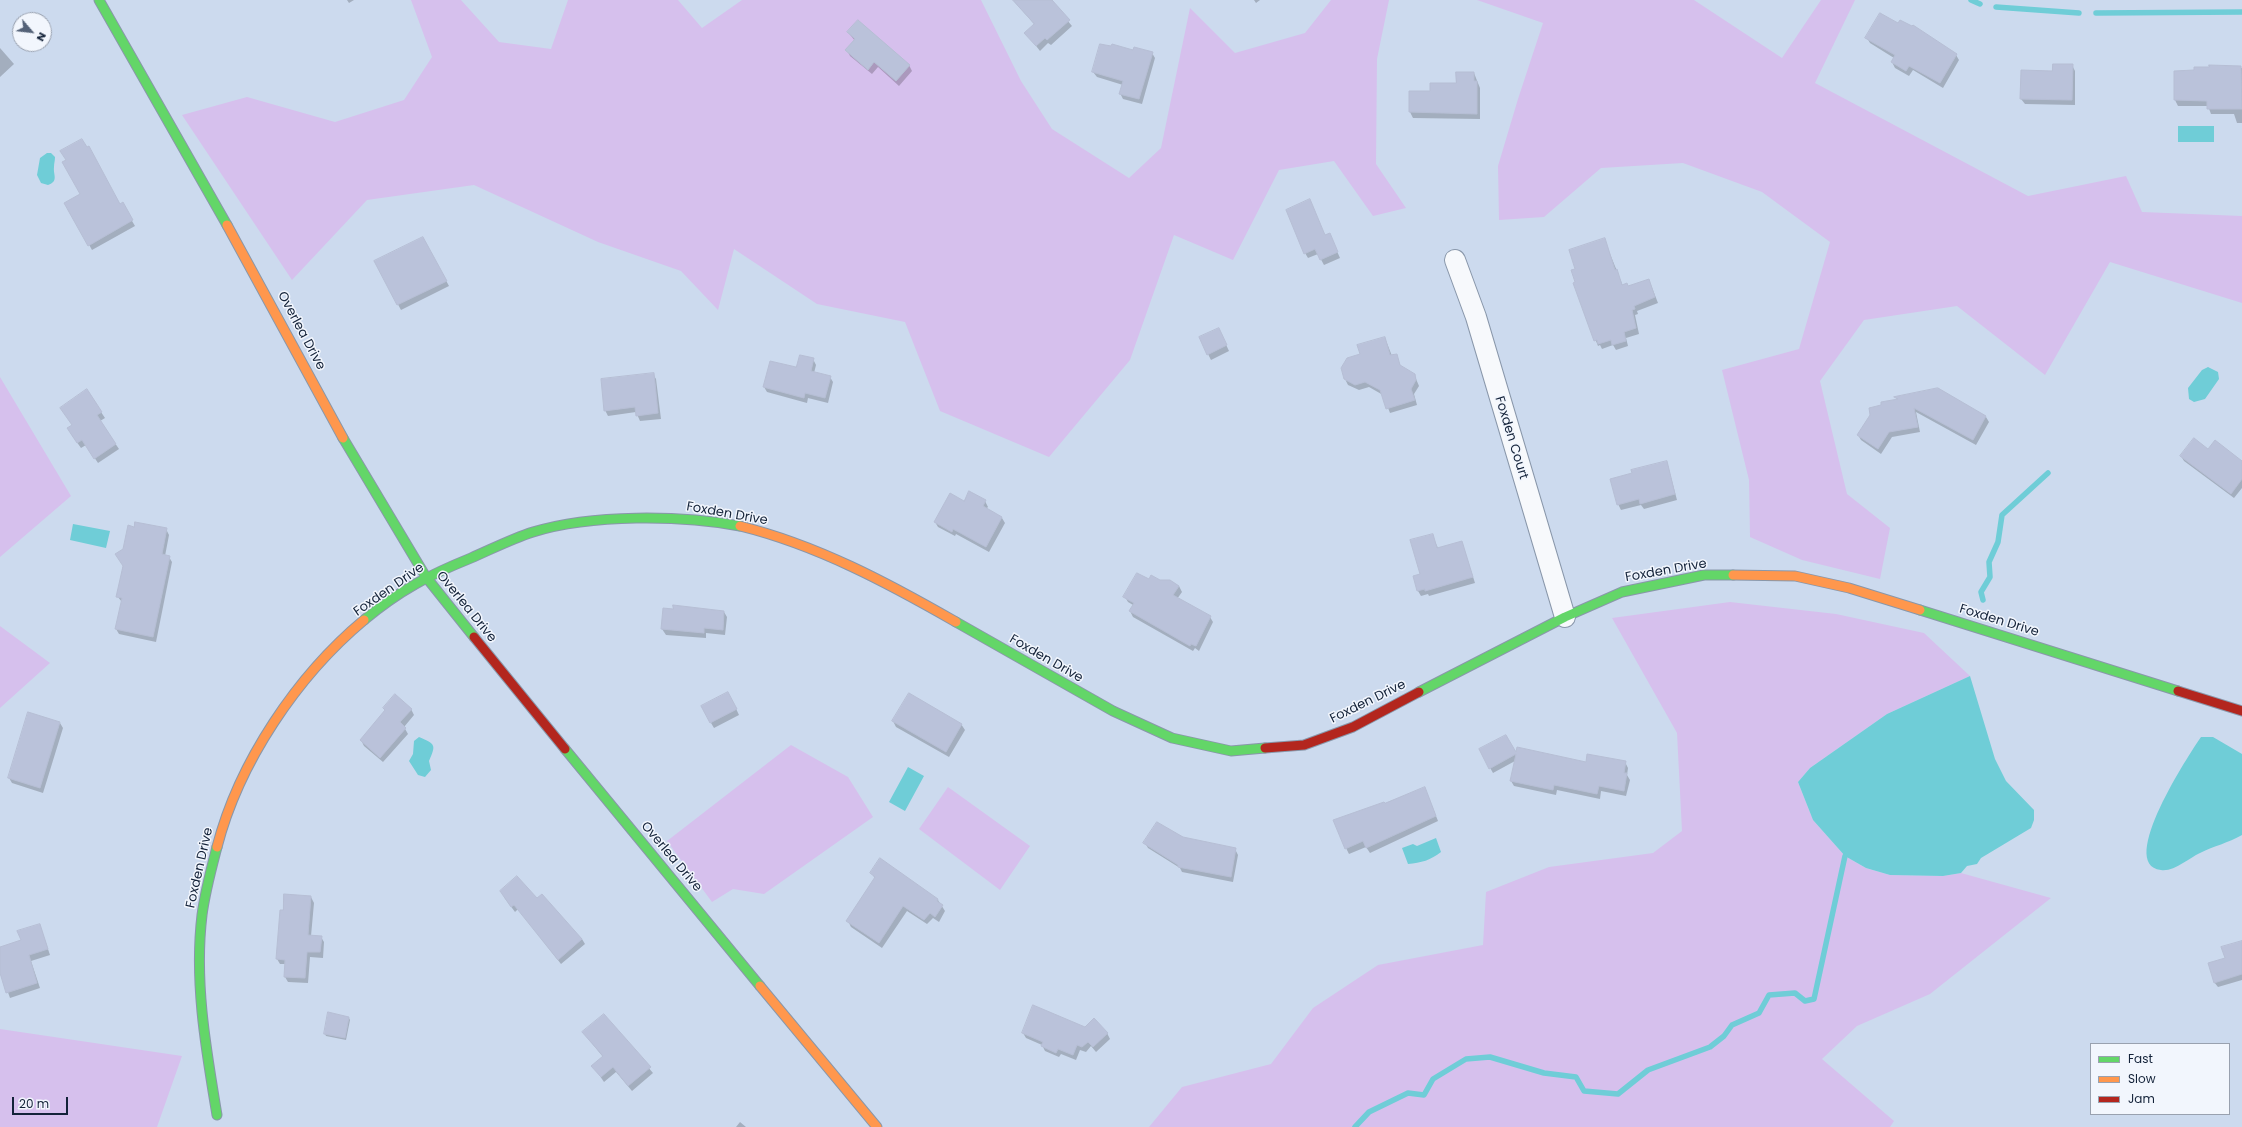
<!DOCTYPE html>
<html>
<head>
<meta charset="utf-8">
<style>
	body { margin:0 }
	#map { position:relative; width:2242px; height:1127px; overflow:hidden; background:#ccdaee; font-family:Poppins,sans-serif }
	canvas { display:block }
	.legend { position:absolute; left:2090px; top:1043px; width:140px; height:72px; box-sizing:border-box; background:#f2f6fd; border:1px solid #99a1af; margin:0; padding:5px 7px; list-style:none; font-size:12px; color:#132239 }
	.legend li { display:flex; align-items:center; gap:8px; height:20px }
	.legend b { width:20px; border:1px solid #99a1af }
	.north { position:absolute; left:12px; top:12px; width:40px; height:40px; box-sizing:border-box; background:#f2f6fd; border:1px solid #99a1af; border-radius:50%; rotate:118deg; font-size:11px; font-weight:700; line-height:16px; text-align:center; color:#132239 }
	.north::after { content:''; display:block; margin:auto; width:14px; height:18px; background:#546278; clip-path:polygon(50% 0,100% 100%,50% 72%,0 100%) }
	.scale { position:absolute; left:12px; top:1097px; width:56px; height:18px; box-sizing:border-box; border:2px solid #132239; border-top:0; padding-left:5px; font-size:12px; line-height:14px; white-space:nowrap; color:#132239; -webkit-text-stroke:3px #f2f6fd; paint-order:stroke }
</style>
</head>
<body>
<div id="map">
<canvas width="2242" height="1127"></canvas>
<ul class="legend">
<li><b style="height:5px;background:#63d668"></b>Fast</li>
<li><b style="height:5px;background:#ff974d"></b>Slow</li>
<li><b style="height:5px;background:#b3261e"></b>Jam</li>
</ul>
<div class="north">N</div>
<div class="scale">20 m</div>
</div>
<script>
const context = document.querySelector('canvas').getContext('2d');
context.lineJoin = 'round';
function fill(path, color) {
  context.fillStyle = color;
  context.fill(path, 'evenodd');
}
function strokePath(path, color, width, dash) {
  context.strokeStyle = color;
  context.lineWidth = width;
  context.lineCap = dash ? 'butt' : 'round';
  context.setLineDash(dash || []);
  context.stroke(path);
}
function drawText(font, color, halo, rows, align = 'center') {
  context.font = font + ' Poppins,sans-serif';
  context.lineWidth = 3;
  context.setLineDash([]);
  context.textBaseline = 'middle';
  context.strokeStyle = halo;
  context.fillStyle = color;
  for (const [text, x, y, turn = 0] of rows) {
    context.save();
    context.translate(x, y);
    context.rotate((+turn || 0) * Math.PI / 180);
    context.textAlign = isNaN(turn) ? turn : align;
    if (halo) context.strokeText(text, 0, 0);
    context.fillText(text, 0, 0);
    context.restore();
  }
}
fill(new Path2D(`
	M411 0H461L499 42 551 49 568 0H678L702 28 742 0H981L1021 81 1052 129 1129 178 1161 148 1190 8 1235 53 1305 33 1331 0H1389L1377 59 1376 164 1406 208 1373 216 1334 161 1279 170 1233 260 1174 235 1130 360 1049 457 940 411 905 322 817 304 734 249 718 310 681 271 598 242 474 185 367 200 292 280 182 115 247 97 335 122 404 100 432 57Z
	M1477 0H1694L1782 58 1821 0H1855L1815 83 2028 196 2126 176 2142 212 2242 216V303L2110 262 2045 375 1957 306 1864 320 1820 381 1847 494 1890 528 1880 579 1802 560 1750 537 1749 480 1722 370 1799 349 1830 242 1762 192 1683 163 1601 168 1544 217 1499 220 1498 166 1518 99 1543 23Z
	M0 377 71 496 0 557Z
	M1730 602 1836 614 1924 633 1970 676 1887 714 1810 768 1798 782 1813 820 1845 856 1866 868 1890 875 1943 876 1961 873 2051 898 1930 994 1857 1026 1822 1059 1894 1121 1890 1127H1149L1182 1087 1271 1064 1313 1008 1378 965 1483 945 1486 892 1549 867 1653 853 1682 831 1677 733 1612 618Z
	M0 626 50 663 0 708Z
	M791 745 848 777 873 817 764 894 733 889 712 902 667 841Z
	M948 787 1030 846 1000 890 919 829Z
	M0 1029 182 1056 157 1127H0Z`), '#d6c0ed');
fill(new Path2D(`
	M2178 126H2214V142H2178Z
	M47 153H51L55 157C55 161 54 163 54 167 53 175 59 181 48 185L41 183 37 175 40 158Z
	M2208 367 2218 372 2219 379 2205 399 2194 402 2189 399 2188 388 2202 370Z
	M73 524 110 531 106 548 70 540Z
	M1970 676 1995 759 2006 781 2034 810V820L2031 828 1981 858 1977 864 1967 866 1961 873 1943 876 1890 875 1866 868 1845 856 1813 820 1798 782 1810 768 1887 714Z
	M419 737C436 744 436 745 429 761L431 770 425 777 418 775 409 761 413 754 414 741Z
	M2201 737H2213L2242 754V835C2228 843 2214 846 2200 853 2189 858 2174 872 2161 870 2116 865 2190 753 2201 737Z
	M908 767 924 776 905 811 889 802Z
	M1436 838 1441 852C1431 860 1421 863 1408 864L1402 848 1413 844 1417 846Z`), '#6fcdd7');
fill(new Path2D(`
	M347 0H354L349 3Z
	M1053 0 1051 1 1072 26 1051 45 1048 43 1040 51 1026 33 1035 25 1014 1Z
	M1254 0H1260L1256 3Z
	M848 32 909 65 912 71 899 86 878 67 872 74 850 56 847 50 855 41Z
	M1867 38 1956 55 1959 60 1943 88 1913 70 1909 76 1895 68 1892 62 1894 58 1870 43Z
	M0 48 14 64 0 77Z
	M1134 51 1152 53 1155 58 1142 104 1123 99 1120 93 1123 85 1097 77 1093 72Z
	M2072 65 2075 71V105L2025 104 2021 99 2022 71 2053 72Z
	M2210 66 2242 68V123H2237L2234 114H2211L2208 106H2178L2175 100V72L2195 71 2210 68Z
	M1474 73 1480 88V119L1413 118 1410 112V92H1431L1457 84Z
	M67 160 120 205 122 204 135 226 92 250 66 203 81 195Z
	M1326 236 1332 240 1340 258 1324 265 1318 254 1308 258 1305 253Z
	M423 238 449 286 401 310 375 262Z
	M1604 239 1623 286 1628 287 1649 280 1658 303 1637 311 1638 314 1635 315 1639 334 1626 338 1628 346 1616 350 1613 345 1602 349 1600 345 1598 346 1592 331 1594 330 1588 324 1575 283H1576V269Z
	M1221 334 1229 351 1211 360 1208 354Z
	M1385 338 1392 356 1396 355 1401 367 1414 374 1419 386 1414 394 1417 405 1390 413 1383 395 1369 387 1359 390 1348 385 1345 379 1361 355Z
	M813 359 816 365 814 373 830 377 833 382 828 403 808 398 807 403 767 392 764 387Z
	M653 374 656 379 661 419 640 421 636 412 608 416 605 410Z
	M1937 389 1986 417 1989 422 1976 445 1916 412 1920 432 1892 437 1881 454 1861 440 1858 435 1882 406 1897 400 1896 397Z
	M87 391 105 418 100 421 119 449 98 463 86 445 81 448 71 434Z
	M2208 450 2242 462V488L2234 498 2184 461 2181 456Z
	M1667 462 1677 500 1644 509 1641 505 1621 510 1618 504 1633 474Z
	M985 501 988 507 986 509 1002 518 1005 523 989 552 956 534 955 536 938 527 935 522 964 502Z
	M135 528 166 529 169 535 165 556 169 557 172 562 156 642 119 634 116 629 122 602 117 596 123 566 124 549Z
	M1432 535 1438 548 1462 542 1475 583 1429 596 1428 594 1421 596 1418 591Z
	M1149 581H1160L1179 586 1182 592 1177 599 1210 617 1213 622 1199 651 1195 648 1193 651 1133 617 1130 611 1133 605 1128 602 1125 597Z
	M664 609 724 612 727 617 725 635 706 633V638L666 635 662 629Z
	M731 698 739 715 714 728 711 723Z
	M411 709 414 715 404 727 408 734 383 762 364 746 361 740Z
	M893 721 961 724 965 730 949 757 896 727Z
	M60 723 63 728 43 793 12 783 9 778Z
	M1506 736 1516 755 1587 763 1625 762 1628 768 1627 775 1630 780 1626 796 1601 791 1600 799 1557 790 1556 795 1514 786 1511 781 1515 761 1493 773 1480 750Z
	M1427 793 1438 821 1370 853 1366 847 1349 854 1346 848 1384 805Z
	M1182 838 1235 849 1238 855 1233 882 1182 872 1180 868 1148 848 1145 843Z
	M880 860 938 900 945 911 939 922 933 918 927 924 907 911 882 948 851 927 848 921 875 879 872 873Z
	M311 897 314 903 311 936 321 937 324 942 323 958 310 957 308 983 288 982 285 977 286 964H280L277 959 284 911Z
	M504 897 536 900 582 939 585 944 561 964 518 909 515 912Z
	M40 925 50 955 31 961 40 988 10 998 0 970V948L22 941Z
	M2242 942V980L2218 987 2214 982 2226 959Z
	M604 1015 653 1073 632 1091 616 1072 604 1082 593 1066 603 1057 587 1037Z
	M349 1018 350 1020 346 1040 326 1036 325 1034Z
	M1023 1033H1107L1110 1039 1096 1052 1091 1046 1086 1052 1080 1050 1076 1060 1061 1054 1059 1057 1045 1051 1042 1045 1026 1038Z
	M740 1122 746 1127H736Z`), '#0003');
strokePath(new Path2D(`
	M1971 0 1980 4
	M1996 7 2079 13
	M2096 13 2242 12
	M1983 600 1981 592 1990 577 1989 562 1998 542 2002 515 2048 473
	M1355 1127 1369 1112 1408 1093 1424 1095 1433 1079 1466 1059 1490 1057 1544 1073 1576 1077 1584 1091 1618 1094 1648 1070 1710 1047 1724 1036 1732 1025 1759 1013 1769 995 1795 993 1805 1001 1814 999 1845 856`), '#6fcdd7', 5.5);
const building = new Path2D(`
	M1013 0H1052L1070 20 1047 40 1045 38 1036 46 1024 33 1034 24Z
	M1880 13 1898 23 1900 20 1912 26 1913 25 1957 54 1940 83 1909 66 1906 71 1891 62 1895 55 1865 38Z
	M858 20 910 65 896 81 874 62 868 70 845 50 855 39 847 32Z
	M1100 44 1111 46 1112 44 1133 50 1134 47 1153 52 1139 99 1119 94 1123 81 1092 72Z
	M2053 64H2073L2072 100 2020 99 2021 70 2052 71Z
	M2209 65 2241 66 2242 109H2207V101L2174 100V71L2194 70V67H2209Z
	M1456 72H1474V81H1477V114L1409 112V91H1430V83H1456Z
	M82 139 87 147 89 146 120 204 123 202 133 220 88 246 64 203 80 194 62 162 66 160 60 151Z
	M1310 199 1325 235 1330 233 1338 252 1320 260 1315 249 1304 254 1286 210Z
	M423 237 447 281 397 305 374 261Z
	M1605 238 1615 270 1617 269 1622 285 1627 283 1628 286 1649 279 1655 297 1634 306 1635 309 1632 310 1636 328 1624 332 1626 341 1612 345 1611 340 1598 344 1597 340 1594 341 1573 283 1575 282 1571 270 1575 269 1569 250Z
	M1219 328 1227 345 1207 355 1199 337Z
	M1385 337 1390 355 1397 354 1400 365 1415 374 1416 380 1411 389 1415 400 1386 409 1380 390 1365 382 1355 385 1344 379 1341 368 1347 358 1360 354 1357 345Z
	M800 355 814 358 811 371 831 376 825 398 805 393 804 398 763 387 770 361 796 367Z
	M654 373 658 413 636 416 635 407 604 411 601 379Z
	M1938 388 1986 416 1973 440 1914 408 1918 427 1889 432 1878 449 1857 435 1870 415 1869 408 1881 405V402L1898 399 1894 397Z
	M87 389 102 412 97 415 116 444 94 459 82 440 77 443 67 428 72 425 60 408Z
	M2194 438 2208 449 2215 440 2242 461V479L2231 494 2180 456Z
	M1667 461 1675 494 1640 504 1639 499 1617 505 1610 479 1632 473 1631 470Z
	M969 491 986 500 983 506 1002 517 986 547 953 529 952 532 934 522 950 493 964 501Z
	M135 522 167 528 162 554 170 556 153 637 115 629 122 598 116 597 123 566 115 554 123 549 128 525 134 527Z
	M1433 534 1437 548 1462 541 1473 577 1425 591V589L1417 591 1413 576 1420 574 1410 540Z
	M1137 573 1149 579 1151 575 1160 580H1170L1179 586 1173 595 1211 616 1196 646 1191 644 1190 646 1129 611 1134 603 1123 597Z
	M673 605 724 611 723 630 704 628V633L661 629 663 608 673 609Z
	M728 692 737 709 710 723 701 706Z
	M909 693 962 724 946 752 892 721Z
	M395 694 412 709 400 722 406 728 380 758 360 740 385 710 383 708Z
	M28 712 60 722 40 788 8 778Z
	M1506 735 1516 752 1517 747 1586 762 1587 754 1626 761 1624 773H1627L1624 791 1599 786 1597 794 1554 785 1553 790 1510 781 1516 754 1489 769 1479 749Z
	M1425 787 1436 816 1366 848 1363 841 1345 849 1333 820 1384 802 1385 803Z
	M1157 822 1183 837 1236 848 1231 877 1178 867V865L1143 843Z
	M880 858 938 899 937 901 943 905 935 917 930 913 924 920 903 906 879 943 846 921 875 877 870 873Z
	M517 876 537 898 542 894 582 939 558 960 514 905 511 907 500 891Z
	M284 894 311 896 308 935 322 936 320 952H307L305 978 284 977 285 960 276 959 280 910H283Z
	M40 924 48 949 29 955 37 983 6 993 0 973V947L21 940 17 931Z
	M2242 941V974L2214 983 2208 963 2225 958 2221 947Z
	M1033 1005 1085 1027 1094 1018 1108 1033 1093 1047 1088 1042 1082 1047 1077 1045 1073 1055 1058 1049 1056 1053 1041 1046 1043 1042 1022 1033Z
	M328 1012 349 1017 345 1038 324 1034Z
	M604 1014 651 1067 628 1086 613 1067 601 1077 591 1066 603 1056 582 1032Z`);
fill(building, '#bac2da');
strokePath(building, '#b6bed4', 1);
const street = new Path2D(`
	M1455 260 1476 317 1565 617`);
const fast = new Path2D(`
	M99 0 227 225
	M343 438 426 577 474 637
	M1920 610 2178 691
	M364 620C400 590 429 575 471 558 492 549 511 539 533 532 592 514 680 515 740 526
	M956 622 1113 711 1172 738 1231 751 1265 748
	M1419 692 1565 617 1622 592 1704 575H1733
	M565 749 760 986
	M217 1115C206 1049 194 982 202 915 205 892 211 870 217 847`);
const slow = new Path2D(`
	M227 225 343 438
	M740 526C817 545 888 583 956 622
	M1733 575 1795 576 1849 588 1920 610
	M217 847C239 762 297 676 364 620
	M760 986 877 1127`);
const jam = new Path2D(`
	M474 637 565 749
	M2178 691 2242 711
	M1265 748 1304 745 1353 727 1419 692`);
strokePath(street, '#8997aa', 22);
strokePath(fast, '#8997aa', 11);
strokePath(slow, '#8997aa', 11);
strokePath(jam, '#8997aa', 11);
strokePath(street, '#f7f9fc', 20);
strokePath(fast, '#63d668', 9);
strokePath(slow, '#ff974d', 9);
strokePath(jam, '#b3261e', 9);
drawText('13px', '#132239', '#f2f6fd', [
	["Overlea Drive",301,331,62],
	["Foxden Court",1511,438,73],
	["Foxden Drive",727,514,10],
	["Foxden Drive",1666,571,-10],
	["Foxden Drive",389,590,-35],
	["Overlea Drive",466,607,51],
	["Foxden Drive",1999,621,17],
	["Foxden Drive",1046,659,30],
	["Foxden Drive",1368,702,-26],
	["Overlea Drive",671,857,50],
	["Foxden Drive",200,868,-77]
]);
</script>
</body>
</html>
